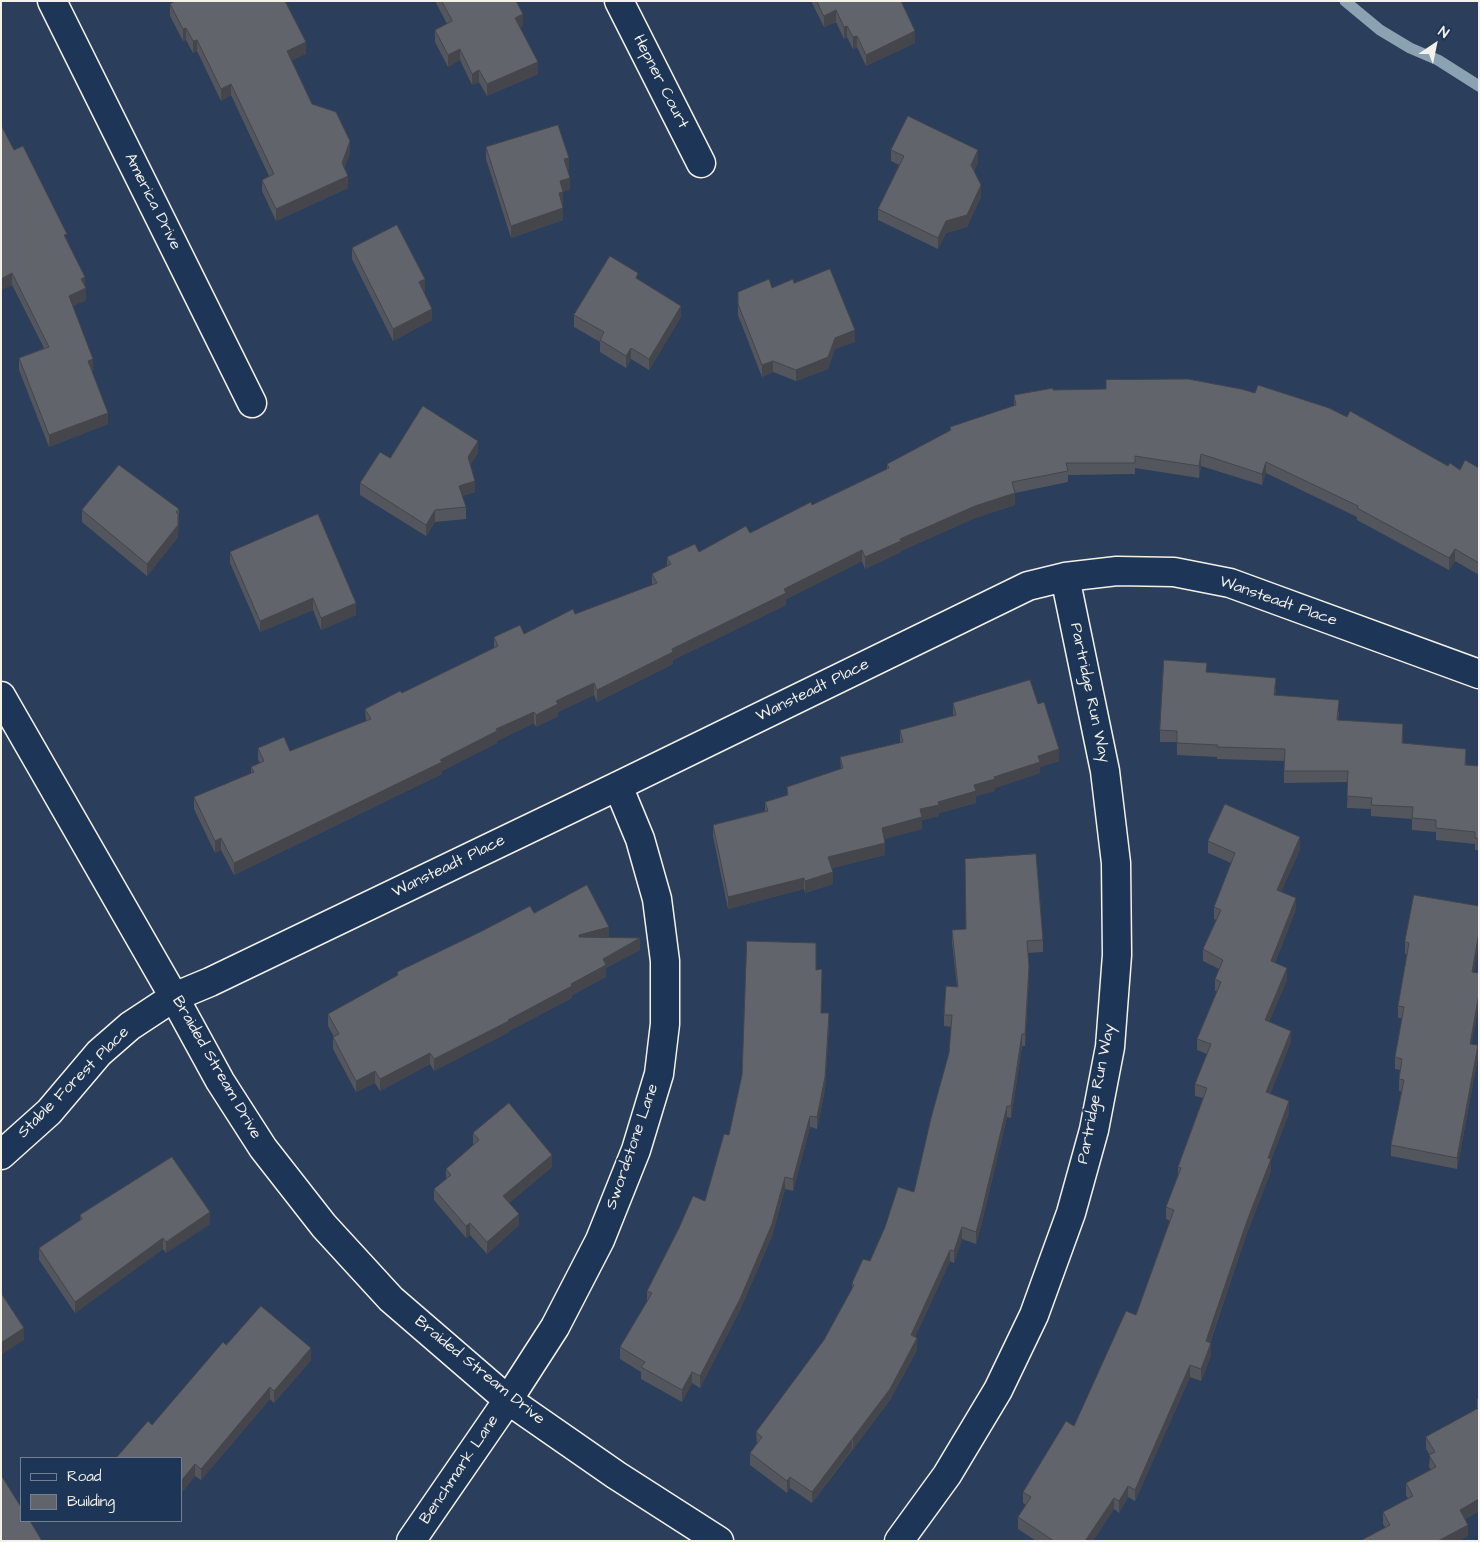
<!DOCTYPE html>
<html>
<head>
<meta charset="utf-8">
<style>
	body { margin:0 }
	#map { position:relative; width:1480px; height:1542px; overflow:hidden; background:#2b3e5b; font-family:"Architects Daughter",sans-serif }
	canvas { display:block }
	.frame { position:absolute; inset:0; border:2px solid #f4f1e8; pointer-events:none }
	.legend { position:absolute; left:20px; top:1457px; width:162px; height:65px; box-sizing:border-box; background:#1d3557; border:1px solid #738091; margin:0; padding:6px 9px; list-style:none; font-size:15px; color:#f4f1e8 }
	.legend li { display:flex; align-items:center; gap:10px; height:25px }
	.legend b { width:25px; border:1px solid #738091 }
	.north { position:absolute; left:1410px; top:20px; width:50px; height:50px; -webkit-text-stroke:4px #1d3557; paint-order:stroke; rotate:34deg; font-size:14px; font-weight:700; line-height:20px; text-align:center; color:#f4f1e8 }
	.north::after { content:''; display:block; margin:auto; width:18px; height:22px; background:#f4f1e8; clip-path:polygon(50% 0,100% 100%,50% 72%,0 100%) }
</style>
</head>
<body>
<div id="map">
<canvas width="1480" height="1542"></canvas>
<div class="frame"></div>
<ul class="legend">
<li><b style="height:6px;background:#1d3557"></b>Road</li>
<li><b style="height:14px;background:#61646b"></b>Building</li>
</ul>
<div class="north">N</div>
</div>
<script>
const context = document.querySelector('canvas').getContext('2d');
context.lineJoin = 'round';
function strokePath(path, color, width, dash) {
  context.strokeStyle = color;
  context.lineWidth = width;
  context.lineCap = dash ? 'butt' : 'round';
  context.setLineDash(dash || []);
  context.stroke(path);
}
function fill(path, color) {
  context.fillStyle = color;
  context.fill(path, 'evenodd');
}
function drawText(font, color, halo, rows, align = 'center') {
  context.font = font + ' "Architects Daughter",sans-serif';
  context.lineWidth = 4.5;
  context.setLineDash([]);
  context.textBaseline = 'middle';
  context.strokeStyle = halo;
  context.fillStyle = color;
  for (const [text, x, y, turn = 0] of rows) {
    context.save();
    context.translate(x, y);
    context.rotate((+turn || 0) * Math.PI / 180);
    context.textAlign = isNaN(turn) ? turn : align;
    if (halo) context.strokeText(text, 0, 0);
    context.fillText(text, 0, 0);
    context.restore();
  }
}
strokePath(new Path2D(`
	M1345 1 1380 30 1410 48 1438 60 1479 86`), '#8aa2b1', 11);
const minor = new Path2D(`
	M52 1 252 403
	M619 1 701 163
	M1 696 174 997 220 1081 263 1148 324 1226 391 1299 508 1400 616 1475 719 1541
	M1 1155 49 1112 99 1053 130 1026 174 997 210 982 618 786 1028 586 1065 577 1117 571 1174 572 1230 583 1479 674
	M411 1541 508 1400 555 1327 600 1240 636 1150 659 1074 665 1024V961L657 899 640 839 618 786
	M899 1541 947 1475 998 1390 1034 1315 1071 1213 1094 1130 1110 1047 1117 955 1116 863 1105 771 1065 577`);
strokePath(minor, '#f4f1e8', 31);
strokePath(minor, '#1d3557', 28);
fill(new Path2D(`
	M435 1H516L523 26 519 27 538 74 487 96 479 82 472 85 460 60 448 67 435 42V30L447 24Z
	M811 1H901L915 43 866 66 857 47 853 49 847 37 844 39 836 22 824 27Z
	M170 4 306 54 291 60 312 104 350 153 344 168 348 188 276 221 262 191V180L269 176 231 95 221 101 197 51 193 53 186 40 183 41 170 16Z
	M1 125 14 150 67 240 85 286 86 300 72 306 93 371H92L108 424 49 447 19 370V358L44 348 12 285 1 290Z
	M486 147 569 169 567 170 570 189 563 192V204H562L563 220 511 238 486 159Z
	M891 150 978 162 974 171 981 197 967 227 946 233 938 249 878 220V209L899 165 891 161Z
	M352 248 425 291H424L432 320 393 341 352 259Z
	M638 280 681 317 649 370 631 359 626 368 600 352V342L574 327V315Z
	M794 283 855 342 835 349 828 369 796 381 773 372 762 377 738 315V292L772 288Z
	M1053 390 1448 466 1460 470 1479 468V575L1455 561 1449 570 1357 520V517L1266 473 1262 485 1201 466 1199 478 1135 468V474L1068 475V482L1015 493V505L975 518 901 551V552L865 569 862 561 786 599V605L673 660V664L597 702 594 695 558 712V716L536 727 534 723 497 741V743L442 771V774L234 875 221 850 215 853 194 809V797L251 774V767L260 763 258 760V748L290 751 366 721 365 709 402 693 494 648V637L524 634 575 614 652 585V574L667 566V557L699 552 750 533 812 505 887 469V464L950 431V427L1014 406V395Z
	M478 453 470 465 475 492 462 496 466 507V519L435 522 426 536 360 495V483L390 458Z
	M179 509 178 537 147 576 82 522V510Z
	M230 552 356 615 321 630 313 610 260 632 230 563Z
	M1207 672 1276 689 1275 695 1339 712 1338 720 1403 735V743L1466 761V765L1479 766V850H1475V844L1436 840V832L1412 830V819L1371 816V809L1347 808 1348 782 1284 783V761L1217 759V757L1177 755V742H1160V730Z
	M953 703 1059 761 1040 767V773L995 788V791L976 796V803L939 813V816L922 820V829L884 839 885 855 832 868 833 884 805 893 804 889 728 909 713 836V825L765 811V802L787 795V787L841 769 840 757 900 743V730L953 716Z
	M1208 841 1300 849 1281 892 1296 909 1275 963 1287 980 1269 1022 1291 1042 1270 1094 1289 1113 1271 1160V1171L1247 1233 1210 1343 1211 1355 1201 1381 1190 1377 1135 1501 1128 1497 1119 1513 1114 1509 1093 1541H1036L1018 1529V1517L1026 1505 1023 1503V1492L1074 1426 1136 1315 1170 1221 1166 1219V1207L1178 1176V1167L1203 1098 1195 1096V1084L1207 1054 1197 1050V1039L1217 991H1215V979L1219 969 1203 961V949L1216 920 1214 919V907L1231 863 1208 853Z
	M1414 895 1474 972 1472 1044 1478 1057 1457 1169 1391 1156V1145L1402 1092 1399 1091V1079L1400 1070 1395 1069V1057L1402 1018H1398V1006L1407 954H1405V942Z
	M534 913 609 937 640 950 606 968V977L572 995V998L509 1031V1032L434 1071 430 1064 380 1091 375 1083 356 1092 333 1049V1037H334L328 1026V1014L397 976V972Z
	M952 930 1043 940V952L1028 953 1029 978 1025 1046H1022L1011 1118 1007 1117 981 1226 976 1244 962 1239 954 1263 950 1261 915 1337 917 1350 890 1400 812 1503 790 1488 787 1493 750 1465V1453L757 1444 756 1432 824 1340 852 1289V1283L870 1261 914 1192 949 1053 951 1027 944 1026V1015L957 987 952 942Z
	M816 970 821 1013 829 1025 825 1089 817 1129 810 1127 793 1191 785 1189 772 1236 740 1310 700 1388 692 1383 682 1402 641 1379V1372L620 1359V1347L647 1302V1291L705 1201 729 1135Z
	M473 1133 552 1167 509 1203 519 1225 487 1254 470 1235 466 1238 434 1200V1189L446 1179V1169L473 1145Z
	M80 1215 210 1224 166 1253 163 1249 75 1313 39 1260V1248L80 1221Z
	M226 1345 311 1360 274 1403 270 1399 201 1480 195 1476 181 1493V1458L152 1425Z
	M1479 1398V1511L1465 1519 1468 1536 1385 1527 1383 1524V1512L1408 1499 1406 1495V1483L1431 1470 1429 1467 1430 1455 1426 1449V1437L1477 1409V1399Z`), '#53565c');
fill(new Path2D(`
	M836 10V22L824 27V16Z
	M523 14V26L515 30V18Z
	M847 26V37L844 39V27Z
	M186 28V40L183 41V29Z
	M915 31V43L866 66V55Z
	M857 36V47L853 49V37Z
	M197 40V51L193 53V41Z
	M306 42V54L287 63V51Z
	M460 49V60L448 67V55Z
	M538 62V74L487 96V84Z
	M479 70V82L472 85V74Z
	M231 84V95L221 101V89Z
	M350 141V153L342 175V163Z
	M978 150V162L971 177V165Z
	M569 158V169L564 171V159Z
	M348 176V188L276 221V209Z
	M570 178V189L560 193V181Z
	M981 185V197L967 227 946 233 938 249V238L946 221Z
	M563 192V204L559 205V193Z
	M563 208V220L511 238V226Z
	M12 273V285L1 290V279Z
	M85 277 86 300 69 308V296L81 279Z
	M425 279V291L419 294V282Z
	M681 306V317L649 370V359Z
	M432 309V320L393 341V329Z
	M855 330V342L835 349 828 369 796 381V370L835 338Z
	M631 348V359L626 368V356Z
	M93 359V371L88 373V361Z
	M773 361V372L762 377V365Z
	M108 413V424L49 447V435Z
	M478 441V453L468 468V457Z
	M1201 454V466L1199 478V466Z
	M1266 462V473L1262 485V474Z
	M475 481V492L459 497V486Z
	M1015 493V505L975 518 901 551V552L865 569V557L900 539 975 506Z
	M435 510V522L426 536V525Z
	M178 525V537L147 576V564Z
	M1455 549V561L1449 570V558Z
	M862 550V561L786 599V605L673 660V664L597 702V690L784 589Z
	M313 598V610L260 632V621Z
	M356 603V615L321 630V618Z
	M594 683V695L558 712V716L536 727V715L556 701Z
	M534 712V723L497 741V743L442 771V774L234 875V863L440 760 496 729Z
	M1059 749V761L1040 767V773L995 788V791L976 796V803L939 813V816L922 820V829L882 840V828L920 809 974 785 994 777 1038 756Z
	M1300 837V849L1277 902V890Z
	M221 838V850L215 853V841Z
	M885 843V855L828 869V857Z
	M833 872V884L805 893V881Z
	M804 878V889L728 909V897Z
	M1296 898V909L1271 973V961Z
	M609 927V939L579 947V935Z
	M1479 932V944L1472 984V972Z
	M640 938V950L606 968V977L572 995V998L509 1031V1032L434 1071V1059L508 1020 571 984 603 959Z
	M1029 966V978L1025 1046V1034Z
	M1287 968V980L1265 1032V1020Z
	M1479 994V1005L1470 1055V1044Z
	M829 1013 825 1089 817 1129V1117Z
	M1291 1031V1042L1266 1104V1092Z
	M1022 1034V1046L1011 1118V1106Z
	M1478 1045V1057L1457 1169V1158Z
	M430 1053V1064L380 1091V1079Z
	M375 1071V1083L356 1092V1081Z
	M1289 1101V1113L1271 1160V1171L1247 1233 1206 1353V1341L1268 1158Z
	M1007 1106V1117L981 1226 976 1244V1232Z
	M810 1116V1127L793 1191V1179Z
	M552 1155V1167L503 1208V1196Z
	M785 1177V1189L772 1236 740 1310 700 1388V1376Z
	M210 1212V1224L166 1253V1242Z
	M519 1214V1225L487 1254V1242Z
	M470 1223V1235L466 1238V1226Z
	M962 1227V1239L954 1263V1251Z
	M163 1238V1249L75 1313V1302Z
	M950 1250V1261L911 1346V1335Z
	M24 1328V1340L1 1355V1343Z
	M917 1338V1350L890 1400 853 1450V1438Z
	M1211 1343V1355L1201 1381V1369Z
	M311 1348V1360L274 1403V1391Z
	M1190 1365V1377L1135 1501V1490Z
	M692 1372V1383L682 1402V1390Z
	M270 1387V1399L201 1480V1469Z
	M852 1437V1449L812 1503V1492Z
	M195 1464V1476L181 1493V1481Z
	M790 1477V1488L787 1493V1481Z
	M1128 1486V1497L1119 1513V1501Z
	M1114 1498V1509L1093 1541H1085Z
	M1479 1499V1511L1460 1521V1510Z
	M1468 1525V1536L1460 1541H1438Z`), '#44464b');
const building = new Path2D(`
	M176 1H285L306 42 287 51 312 104 336 112 350 141 342 163 348 176 276 209 262 180 274 174 231 84 221 89 197 40 193 41 186 28 183 29 170 4Z
	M442 1H516L523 14 515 18 538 62 487 84 479 70 472 74 460 49 448 55 435 30 452 21Z
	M817 1H901L915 31 866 55 857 36 853 37 847 26 844 27 836 10 824 16Z
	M908 116 978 150 971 165 981 185 967 215 946 221 938 238 878 209 904 156 891 150Z
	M1 125 14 150 23 146 67 234 64 235 85 277 81 279 86 288 69 296 93 359 88 361 108 413 49 435 19 358 49 347 12 273 1 279Z
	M558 125 569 158 564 159 570 178 560 181 563 192 559 193 563 208 511 226 486 147Z
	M397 225 425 279 419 282 432 309 393 329 352 248Z
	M610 256 638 273 636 278 681 306 649 359 631 348 626 356 600 340 604 332 574 315Z
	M830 269 855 330 835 338 828 357 796 370 773 361 762 365 738 304V292L769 279 772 288 793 279 794 283Z
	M1188 379 1241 389 1255 393 1258 385 1329 408 1347 417 1350 411 1448 466 1450 463 1460 470 1465 460 1479 468V563L1455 549 1449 558 1357 508 1358 506 1266 462 1262 474 1201 454 1199 466 1135 456V463H1066L1068 471 1012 482 1015 493 975 506 900 539 901 541 865 557 862 550 784 589 786 593 672 649 673 652 597 690 594 683 556 701 558 704 536 715 534 712 496 729 497 731 440 760 442 762 234 863 221 838 215 841 194 797 254 772 251 767 264 761 258 748 284 737 290 751 371 719 365 709 400 691 402 693 498 646 494 637 520 625 524 634 573 609 575 614 657 583 652 574 671 564 667 557 695 544 699 552 746 526 750 533 811 502 812 505 889 468 887 464 951 430 950 427 1016 405 1014 395 1053 388V390L1106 389V380Z
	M423 406 478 441 468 457 475 481 459 486 466 507 435 510 426 525 360 483 380 452 390 458Z
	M119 465 179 509 176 512 178 514V525L147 564 82 510Z
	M318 514 356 603 321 618 313 598 260 621 230 552Z
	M1164 660 1207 663 1206 672 1276 678 1274 695 1339 700 1337 720 1403 724 1402 743 1466 749 1465 765 1479 766V839L1475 838V832L1436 828V820L1412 818 1413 807 1371 805 1372 798 1347 796 1348 771H1284L1285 749 1217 747 1218 745 1177 743V731L1160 730Z
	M1030 680 1038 704 1044 702 1059 749 1038 756 1040 762 994 777 995 779 974 785 976 791 938 802 939 805 920 809 922 817 882 828 885 843 828 857 833 872 805 881 804 878 728 897 713 825 768 811 765 802 788 795 787 787 843 768 840 757 903 742 900 730 956 715 953 703Z
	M1225 804 1300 837 1277 890 1296 898 1271 961 1287 968 1265 1020 1291 1031 1266 1092 1289 1101 1268 1158 1271 1159 1247 1221 1206 1341 1211 1343 1201 1369 1190 1365 1135 1490 1128 1486 1119 1501 1114 1498 1085 1541H1054L1018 1517 1031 1497 1023 1492 1066 1421 1074 1426 1126 1311 1136 1315 1174 1210 1166 1207 1181 1168 1178 1167 1207 1088 1195 1084 1211 1044 1197 1039 1221 982 1215 979 1223 960 1203 949 1221 910 1214 907 1235 853 1208 841Z
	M1036 854 1043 940 1027 941 1029 966 1025 1034H1022L1011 1106H1007L981 1214 976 1232 962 1227 954 1251 950 1250 911 1335 917 1338 890 1389 812 1492 790 1477 787 1481 750 1453 762 1437 756 1432 824 1340 854 1285 852 1283 863 1259 870 1261 885 1227 898 1187 914 1192 931 1118 949 1053 952 1015H944L946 986 958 987 952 930 966 929 965 859Z
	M587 885 609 927 579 935V937L640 938 603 959 606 965 571 984 572 986 508 1020 509 1021 434 1059 430 1053 380 1079 375 1071 356 1081 333 1037 339 1034 328 1014 398 975 397 972 480 932 530 906 534 913Z
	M1414 895 1479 906V932L1472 972 1479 973V994L1470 1044 1478 1045 1457 1158 1391 1145 1404 1080 1399 1079 1402 1059 1395 1057 1404 1007 1398 1006 1409 943 1405 942Z
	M747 941 816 943V970L822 969 821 1013H829L825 1077 817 1117 810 1116 793 1179 785 1177 772 1224 740 1299 700 1376 692 1372 682 1390 641 1367 645 1362 620 1347 652 1293 647 1291 679 1228 693 1196 705 1201 724 1134 729 1135 742 1075Z
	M509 1103 552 1155 503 1196 519 1214 487 1242 470 1223 466 1226 434 1189 451 1175 446 1169 479 1140 473 1133Z
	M172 1157 210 1212 166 1242 163 1238 75 1302 39 1248 82 1219 80 1215Z
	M1 1293 24 1328 1 1343Z
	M261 1306 311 1348 274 1391 270 1387 201 1469 195 1464 181 1481V1458H116L148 1421 152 1425 223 1342 226 1345Z
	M1479 1408V1499L1460 1510 1468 1525 1438 1541H1360L1390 1525 1383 1512 1413 1496 1406 1483 1436 1467 1429 1455 1435 1452 1426 1437Z
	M1 1475 21 1507V1521H30L42 1541H1Z`);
fill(building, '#61646b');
strokePath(building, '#44464b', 1);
drawText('16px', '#f4f1e8', '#1d3557', [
	["Hepner Court",660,82,63],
	["America Drive",152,202,63],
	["Wansteadt Place",1278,602,19],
	["Wansteadt Place",813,691,-26],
	["Partridge Run Way",1089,693,78],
	["Wansteadt Place",449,867,-26],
	["Braided Stream Drive",216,1068,60],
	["Stable Forest Place",74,1083,-45],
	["Partridge Run Way",1097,1094,-79],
	["Swordstone Lane",633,1147,-71],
	["Braided Stream Drive",479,1371,39],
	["Benchmark Lane",460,1470,-56]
]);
</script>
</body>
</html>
